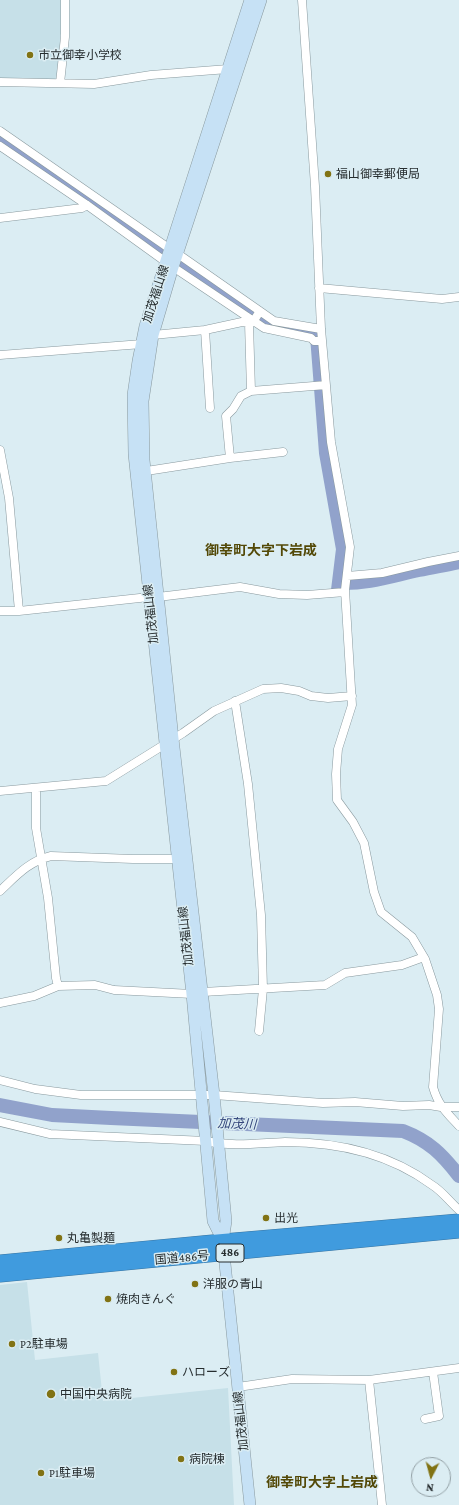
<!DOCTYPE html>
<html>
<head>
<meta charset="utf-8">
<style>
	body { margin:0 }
	#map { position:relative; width:459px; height:1505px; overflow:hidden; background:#dbedf3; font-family:"Crimson Pro",serif }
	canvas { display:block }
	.north { position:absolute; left:411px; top:1457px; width:40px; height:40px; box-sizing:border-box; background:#dbedf3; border:1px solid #93a0a5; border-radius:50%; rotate:186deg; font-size:11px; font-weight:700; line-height:16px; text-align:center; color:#262d2f }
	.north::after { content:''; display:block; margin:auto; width:14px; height:18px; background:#817314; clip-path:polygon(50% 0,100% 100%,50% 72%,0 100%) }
</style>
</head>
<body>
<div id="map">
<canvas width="459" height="1505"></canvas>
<div class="north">N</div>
</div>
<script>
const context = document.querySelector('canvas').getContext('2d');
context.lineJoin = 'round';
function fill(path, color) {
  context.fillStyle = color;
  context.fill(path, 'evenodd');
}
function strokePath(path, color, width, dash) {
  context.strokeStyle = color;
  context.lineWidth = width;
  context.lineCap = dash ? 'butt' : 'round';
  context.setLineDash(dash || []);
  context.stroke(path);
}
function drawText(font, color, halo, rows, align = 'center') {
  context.font = font + ' "Crimson Pro","Noto Sans JP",serif';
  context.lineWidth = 3;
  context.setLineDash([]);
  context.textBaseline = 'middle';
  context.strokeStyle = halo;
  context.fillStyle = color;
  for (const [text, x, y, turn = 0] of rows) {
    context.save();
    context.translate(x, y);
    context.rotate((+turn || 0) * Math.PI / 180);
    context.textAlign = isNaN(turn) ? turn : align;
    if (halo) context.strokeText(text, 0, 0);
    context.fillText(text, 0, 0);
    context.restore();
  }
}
fill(new Path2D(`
	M0 0H63V32L60 35V75L55 79H0Z
	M27 1282 35 1360 98 1353 103 1401 228 1388 234 1505H0V1285Z`), '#c6e0e8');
strokePath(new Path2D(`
	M0 138 260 320 267 324 312 333 317 336 326 453 343 549 338 590
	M339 583C368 584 391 576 419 570 432 567 446 565 459 562
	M0 1105 52 1115 111 1118 403 1131C429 1141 442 1154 459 1176`), '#91a2cb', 14);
const street = new Path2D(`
	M302 0 315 186 321 329 331 442 350 547 345 590 352 705 338 749 336 774 337 800 353 822 364 843 374 892 381 912 412 937 425 959 437 995 439 1009 433 1087C438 1105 447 1113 459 1126
	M0 82 94 84 151 75 228 69
	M60 83 65 37V0
	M0 131 170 249
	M0 146 87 205 166 262
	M0 218 82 208 87 205
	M178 254 274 321 321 329
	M173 267 264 328 311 338 314 341H322
	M319 288 442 299 459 297
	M0 355 142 344 153 335 205 330
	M251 391 249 323 253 322 260 311
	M210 408 205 330 242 322 249 323
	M0 450 9 498 19 611
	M230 458 283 452
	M140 472 230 458 226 416 233 409 241 396 251 391 326 385
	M347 576 382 573 428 562 459 556
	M0 611H19L149 597H158L240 587 279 594 307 595 345 592
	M235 701 248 784 261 915 263 989 259 1031
	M36 789V828L48 898 56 978 58 986
	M0 791 106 781 183 733 214 711 263 689 281 688 299 691 311 696 328 698 352 696
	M0 891C16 876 29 861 51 856L133 859H177
	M203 992 325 985 345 973 402 965 424 957
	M0 1003 34 996 58 986 95 985 114 990 192 994
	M0 1080 35 1089 81 1095H214L323 1103 355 1102 403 1106 429 1105 441 1107H459
	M0 1122 50 1134 206 1141C232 1147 259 1143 285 1142 337 1142 390 1154 432 1185 442 1191 450 1202 459 1210
	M369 1380 382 1505
	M238 1387 292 1379 369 1380 459 1368
	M425 1419 439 1416 433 1372`);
const secondary = new Path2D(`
	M223 1241 213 1221 192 994 134 454 133 395 138 361 145 326 250 0
	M250 1505 224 1254 223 1241 226 1221 214 1095 173 739 144 460 143 401 153 335 173 267 261 0`);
const highway = new Path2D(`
	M0 1262 223 1241 459 1221
	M0 1275 459 1231`);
strokePath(street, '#89999e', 9);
strokePath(secondary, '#89999e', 12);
strokePath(highway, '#3774a1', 15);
strokePath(street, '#fff', 8);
strokePath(secondary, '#c6e1f5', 11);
strokePath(highway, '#409bde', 14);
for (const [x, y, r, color] of [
	[30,55,4,"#817314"],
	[328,174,4,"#817314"],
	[266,1218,4,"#817314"],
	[59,1238,4,"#817314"],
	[195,1284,4,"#817314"],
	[108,1299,4,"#817314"],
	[12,1344,4,"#817314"],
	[174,1372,4,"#817314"],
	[51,1394,5,"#817314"],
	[181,1459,4,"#817314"],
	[41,1473,4,"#817314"]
]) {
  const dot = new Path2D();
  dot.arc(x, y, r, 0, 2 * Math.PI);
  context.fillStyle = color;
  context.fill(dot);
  strokePath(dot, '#dbedf3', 1.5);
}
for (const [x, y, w] of [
	[230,1253,28]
]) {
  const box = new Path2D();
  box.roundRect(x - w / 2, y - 9, w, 18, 3);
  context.fillStyle = '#dbedf3';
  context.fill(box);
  strokePath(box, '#262d2f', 1);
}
drawText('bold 11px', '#262d2f', null, [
	["486",230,1253]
]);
drawText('12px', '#262d2f', '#dbedf3', [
	["市立御幸小学校",38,55],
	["福山御幸郵便局",336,174],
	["出光",274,1218],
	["丸亀製麺",67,1238],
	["洋服の青山",203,1284],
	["焼肉きんぐ",116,1299],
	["P2駐車場",20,1344],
	["ハローズ",182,1372],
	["中国中央病院",60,1394],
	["病院棟",189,1459],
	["P1駐車場",49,1473]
], 'left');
drawText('12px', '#262d2f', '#dbedf3', [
	["加茂福山線",156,294,-72],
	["加茂福山線",151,614,-96],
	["加茂福山線",186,936,-96],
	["国道486号",182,1258,-5],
	["加茂福山線",241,1421,-96]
]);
drawText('italic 13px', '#34467c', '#dbedf3', [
	["加茂川",237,1124,2]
]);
drawText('bold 14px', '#534907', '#dbedf3', [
	["御幸町大字下岩成",261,551],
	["御幸町大字上岩成",322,1483]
]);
</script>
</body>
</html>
